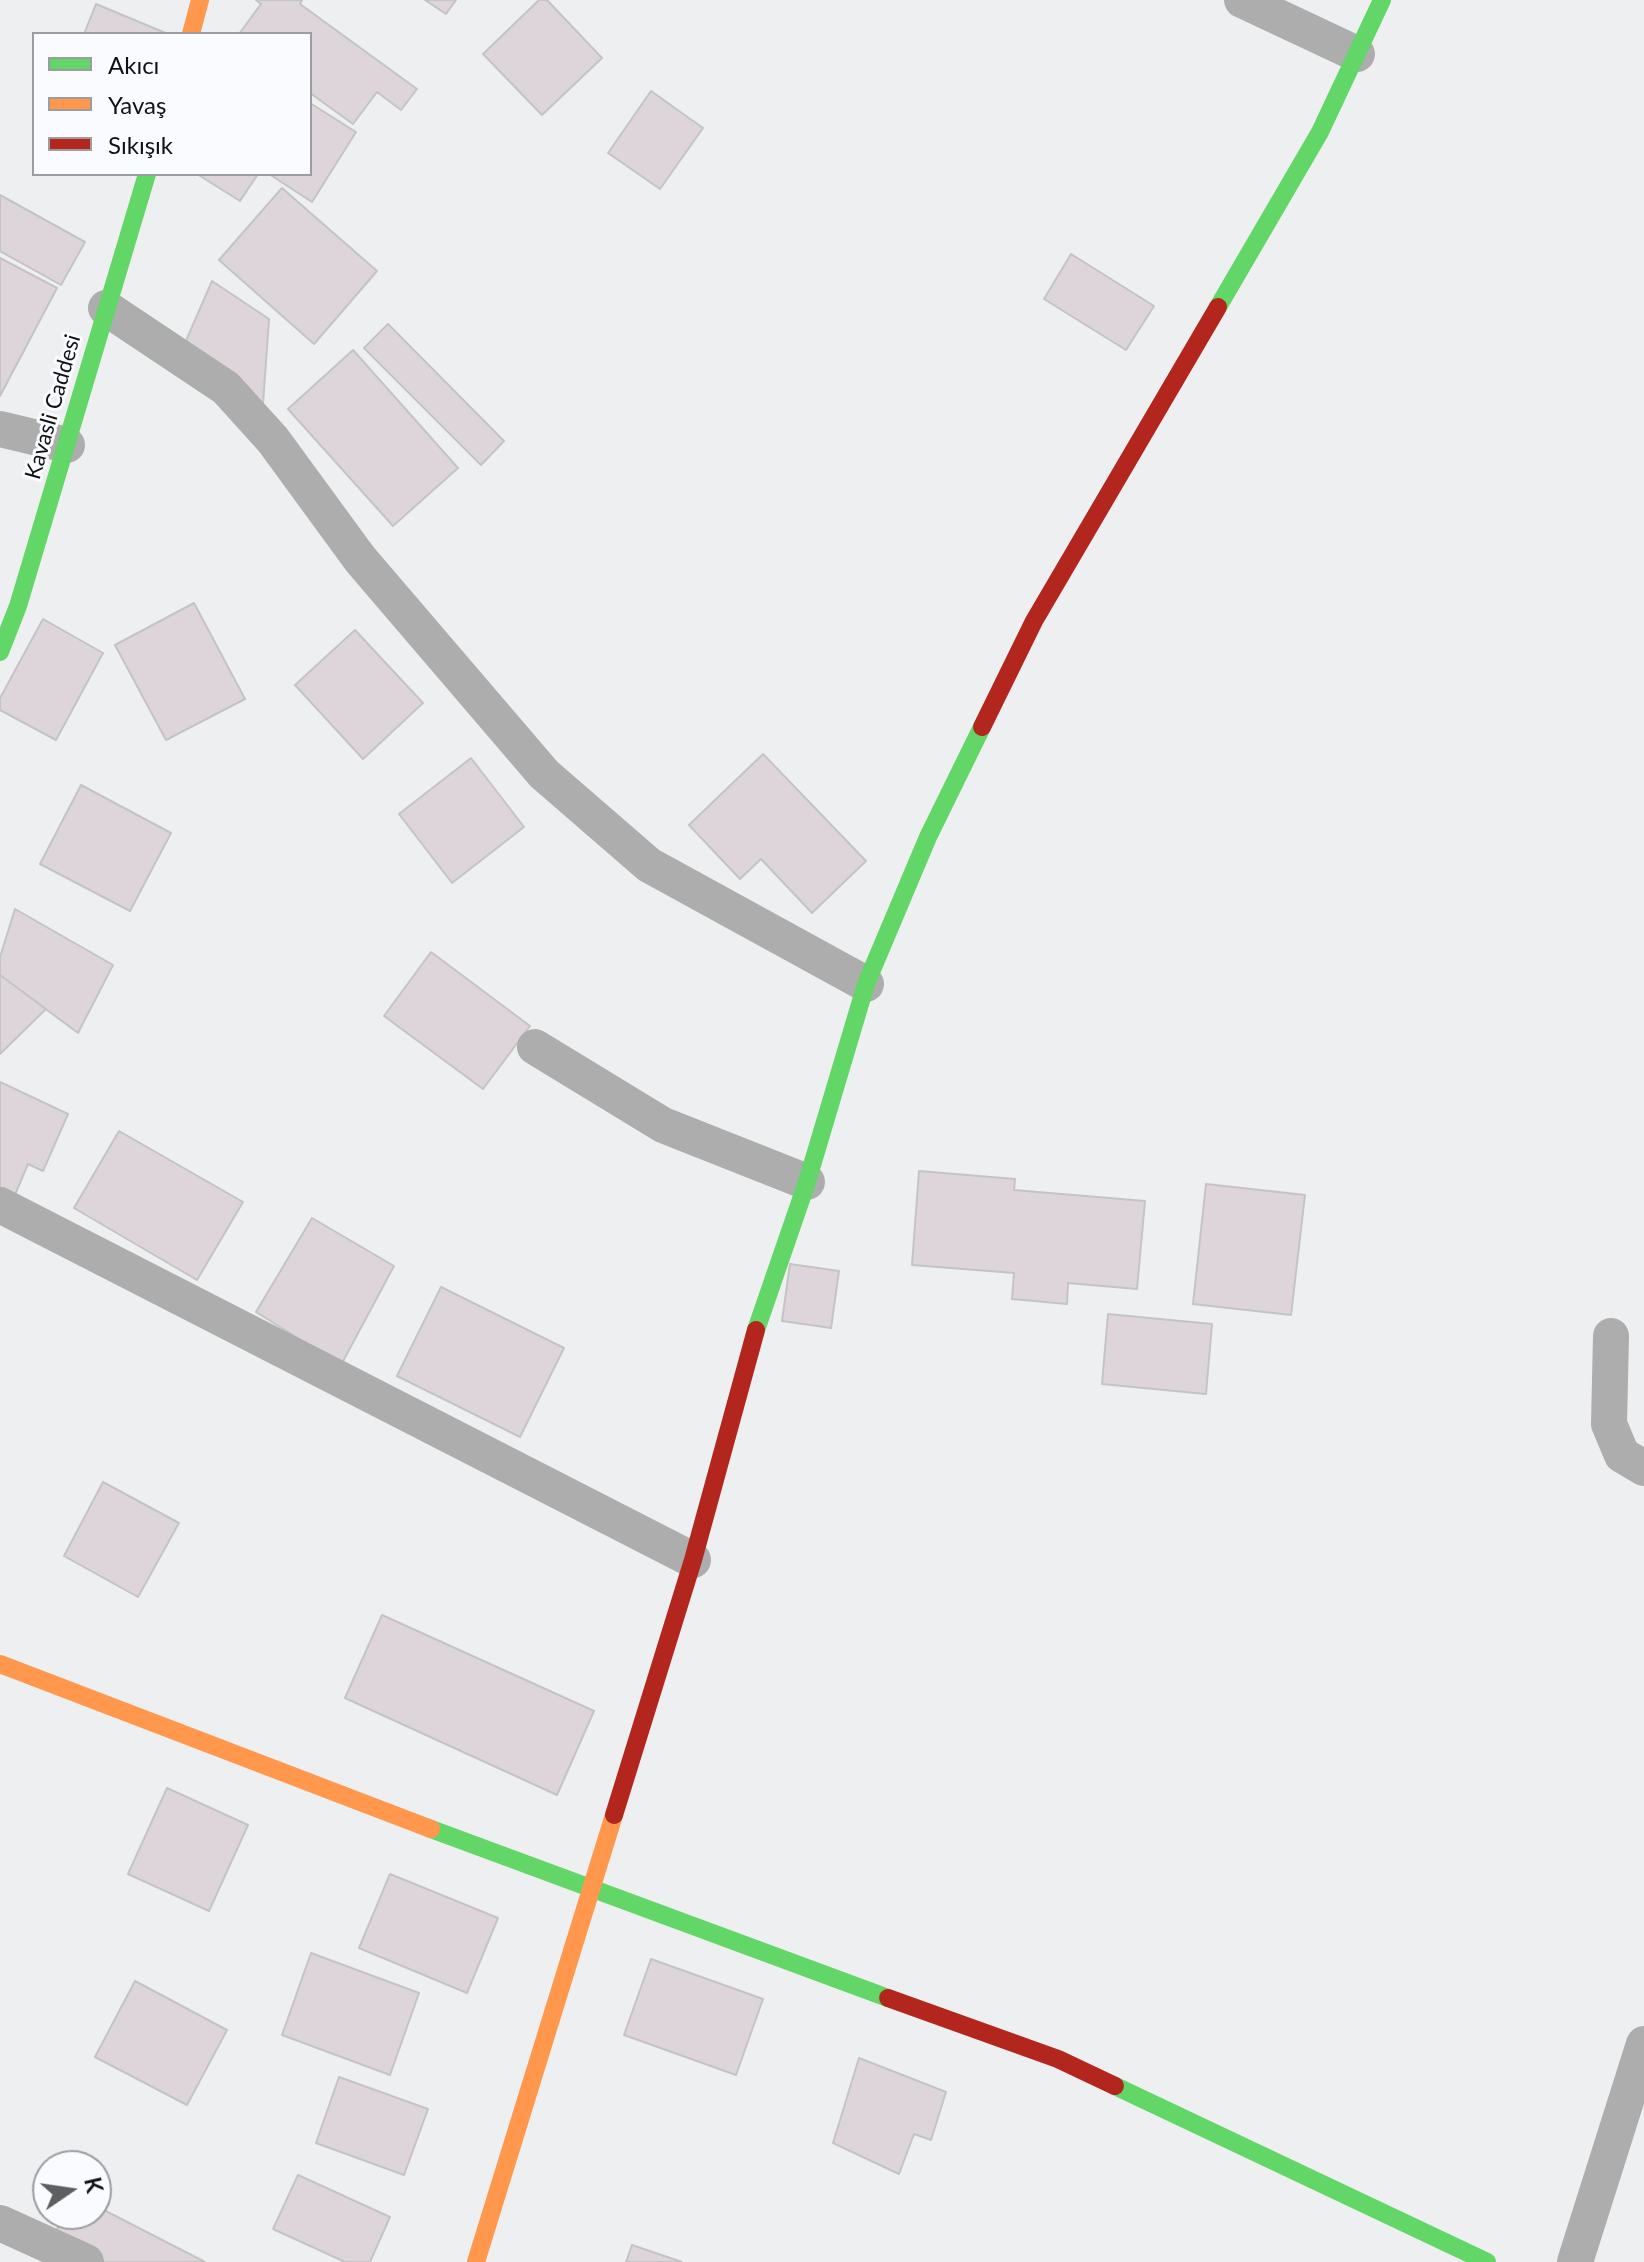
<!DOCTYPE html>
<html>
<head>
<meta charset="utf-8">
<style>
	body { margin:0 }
	#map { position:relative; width:1644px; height:2262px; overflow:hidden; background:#eeeff0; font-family:Lato,sans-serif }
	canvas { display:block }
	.legend { position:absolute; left:32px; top:32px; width:280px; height:144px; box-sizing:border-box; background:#fafbff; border:2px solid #9c9da0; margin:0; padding:10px 14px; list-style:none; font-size:24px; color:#101112 }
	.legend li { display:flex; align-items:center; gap:16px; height:40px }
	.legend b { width:40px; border:2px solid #9c9da0 }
	.north { position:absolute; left:32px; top:2150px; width:80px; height:80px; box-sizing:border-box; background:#fafbff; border:2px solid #9c9da0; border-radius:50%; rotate:77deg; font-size:22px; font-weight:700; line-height:32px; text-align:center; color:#101112 }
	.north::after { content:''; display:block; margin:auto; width:28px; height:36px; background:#5e5f60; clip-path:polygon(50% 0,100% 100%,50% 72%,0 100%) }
</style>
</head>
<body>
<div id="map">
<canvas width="1644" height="2262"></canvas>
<ul class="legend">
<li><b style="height:10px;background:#63d668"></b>Akıcı</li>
<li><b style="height:10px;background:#ff974d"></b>Yavaş</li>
<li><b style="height:10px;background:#b3261e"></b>Sıkışık</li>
</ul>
<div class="north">K</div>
</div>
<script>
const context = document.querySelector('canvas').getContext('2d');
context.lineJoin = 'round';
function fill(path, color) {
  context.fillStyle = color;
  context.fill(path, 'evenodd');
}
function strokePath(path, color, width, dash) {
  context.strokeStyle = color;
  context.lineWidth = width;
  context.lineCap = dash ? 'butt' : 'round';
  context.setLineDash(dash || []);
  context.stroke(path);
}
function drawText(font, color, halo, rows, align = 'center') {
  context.font = font + ' Lato,sans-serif';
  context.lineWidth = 6;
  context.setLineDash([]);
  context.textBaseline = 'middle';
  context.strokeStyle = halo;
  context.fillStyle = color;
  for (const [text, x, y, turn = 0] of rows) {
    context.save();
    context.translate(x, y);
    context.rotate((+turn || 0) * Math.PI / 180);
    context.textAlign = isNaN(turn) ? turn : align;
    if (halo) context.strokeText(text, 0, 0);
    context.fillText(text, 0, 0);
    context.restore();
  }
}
const building = new Path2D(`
	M256 0H302L300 4 417 89 401 110 377 92 353 124 310 93V34H239L261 4Z
	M425 0H456L446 14Z
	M539 0H547L602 58 542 115 483 54Z
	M96 4 168 34H84Z
	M651 91 703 128 660 189 608 153Z
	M310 103 356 132 312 202 269 174H310Z
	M197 174H258L240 201Z
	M282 188 377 271 314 344 219 260Z
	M0 195 85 242 61 285 0 251Z
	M1071 254 1154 306 1126 350 1044 299Z
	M0 258 57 288 0 396Z
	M212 281 269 319 263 404 185 343Z
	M388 324 504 441 481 465 364 348Z
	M353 350 458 468 393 526 288 409Z
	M194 603 245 699 166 740 115 645Z
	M43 619 103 653 56 740 0 710V698Z
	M355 630 423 703 363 759 295 685Z
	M763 754 866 861 812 913 761 859 740 879 689 825Z
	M471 758 524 827 452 883 399 814Z
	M81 785 171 833 130 911 40 864Z
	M15 909 113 965 78 1033 0 975V957Z
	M431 952 530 1026 483 1089 384 1016Z
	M0 975 46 1009 0 1054Z
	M0 1082 68 1114 43 1171 28 1164 14 1197 0 1191Z
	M119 1131 243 1202 197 1280 74 1208Z
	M919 1171 1015 1179 1014 1190 1145 1201 1137 1289 1068 1283 1067 1304 1012 1299 1014 1273 912 1265Z
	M1206 1184 1305 1195 1291 1315 1193 1304Z
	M312 1218 394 1266 341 1365 256 1312Z
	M790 1264 839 1271 831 1328 782 1321Z
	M441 1287 564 1348 520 1437 397 1376Z
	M1108 1314 1212 1324 1206 1394 1102 1384Z
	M103 1482 179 1523 138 1597 64 1556Z
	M382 1615 594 1711 557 1795 345 1698Z
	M167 1788 248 1825 209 1911 128 1874Z
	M390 1874 498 1918 467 1993 359 1948Z
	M311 1953 419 1993 390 2075 282 2035Z
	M651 1959 763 1999 736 2075 624 2035Z
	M135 1981 227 2030 187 2105 95 2057Z
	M859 2058 946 2092 931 2140 914 2134 899 2174 833 2143Z
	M339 2077 428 2109 404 2175 316 2143Z
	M298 2175 390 2217 370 2262H345L273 2229Z
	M96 2206 205 2262H72L47 2249 65 2214H96Z
	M632 2245 682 2262H626Z`);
fill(building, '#ded5da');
strokePath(building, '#c4c4c5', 2);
strokePath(new Path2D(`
	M1242 0 1357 54
	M106 308 226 388 273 440 360 559 544 774 649 865 866 984
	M0 429 67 445
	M535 1047 663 1125 807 1182
	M0 1205 693 1560
	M1611 1336 1609 1424 1622 1455 1644 1468
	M0 2223 86 2262
	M1575 2262 1644 2044`), '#adadad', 36);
strokePath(new Path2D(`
	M1218 307 1320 132 1382 0
	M0 652 18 606 147 174
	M756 1330 807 1182 866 984 928 837 982 727
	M431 1829 888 1998
	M1115 2086 1487 2262`), '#63d668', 18);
strokePath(new Path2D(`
	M191 34 200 0
	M0 1664 431 1829
	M476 2262 614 1815`), '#ff974d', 18);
strokePath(new Path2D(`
	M982 727 1034 621 1218 307
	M614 1815 693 1560 756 1330
	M888 1998 1058 2059 1115 2086`), '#b3261e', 18);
drawText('22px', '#101112', '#fafbff', [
	["Kavasli Caddesi",53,407,-74]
]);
</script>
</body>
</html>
